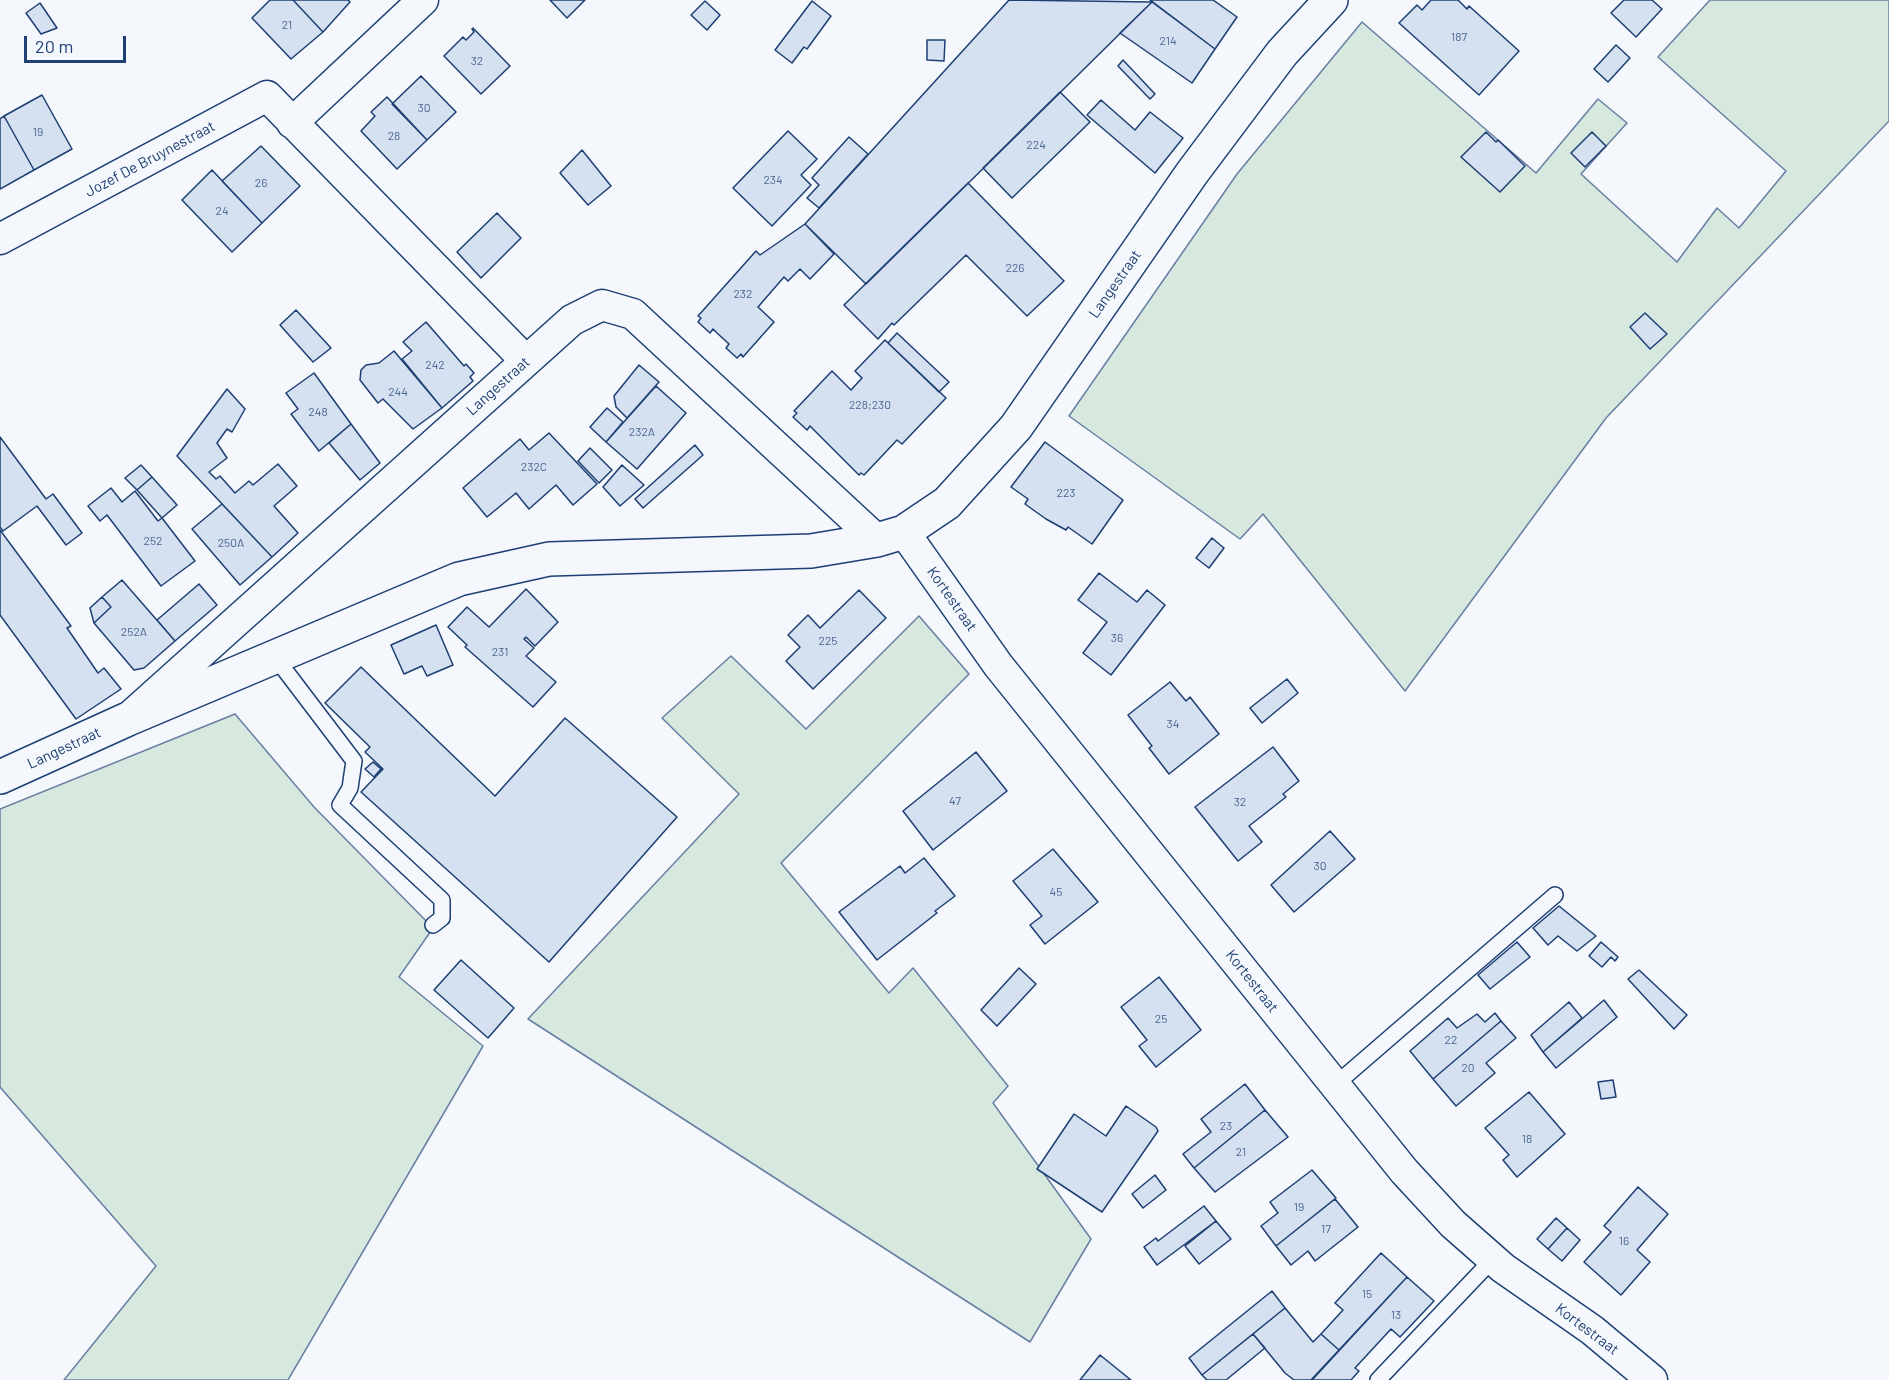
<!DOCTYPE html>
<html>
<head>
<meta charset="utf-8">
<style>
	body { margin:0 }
	#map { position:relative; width:1889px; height:1380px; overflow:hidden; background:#f4f7fb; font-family:Barlow,sans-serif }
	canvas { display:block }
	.scale { position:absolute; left:24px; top:36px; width:102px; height:27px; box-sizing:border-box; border:3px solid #1d3f73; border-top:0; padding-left:8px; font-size:18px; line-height:21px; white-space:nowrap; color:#1d3f73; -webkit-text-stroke:4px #f4f7fb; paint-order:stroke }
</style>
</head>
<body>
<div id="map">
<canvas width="1889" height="1380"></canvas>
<div class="scale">20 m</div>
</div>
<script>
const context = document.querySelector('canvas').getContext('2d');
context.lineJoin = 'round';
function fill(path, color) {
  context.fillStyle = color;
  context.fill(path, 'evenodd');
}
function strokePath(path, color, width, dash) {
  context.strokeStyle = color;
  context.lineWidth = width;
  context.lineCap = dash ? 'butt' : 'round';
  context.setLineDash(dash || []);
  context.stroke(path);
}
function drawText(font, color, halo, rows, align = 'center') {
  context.font = font + ' Barlow,sans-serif';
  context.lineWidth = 4.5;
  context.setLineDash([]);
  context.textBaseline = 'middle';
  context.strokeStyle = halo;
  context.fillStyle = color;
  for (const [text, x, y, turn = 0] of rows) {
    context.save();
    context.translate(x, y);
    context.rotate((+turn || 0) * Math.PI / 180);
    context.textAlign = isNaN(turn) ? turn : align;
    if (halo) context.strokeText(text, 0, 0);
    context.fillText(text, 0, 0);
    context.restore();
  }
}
const green = new Path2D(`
	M1710 0H1889V121L1606 418 1405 691 1263 514 1240 539 1069 416 1237 174 1362 22 1536 173 1598 99 1627 123 1581 174 1677 262 1717 208 1739 228 1786 171 1658 57Z
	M919 616 969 674 781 863 889 993 913 968 1008 1086 993 1103 1091 1239 1030 1342 528 1019 739 794 662 718 731 656 806 729Z
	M235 714 314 807 433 928 399 977 483 1046 288 1380H64L156 1266 0 1087V809Z`);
fill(green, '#d7e8df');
strokePath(green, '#687fa3', 1.5);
const building = new Path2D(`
	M270 0H293L323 32 291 59 252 18Z
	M293 0H348L350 2 323 32Z
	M550 0H585L567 18Z
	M1009 0 1152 2 866 284 805 224Z
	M1150 0H1213L1237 17 1215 49Z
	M1431 0H1458L1467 9 1469 6 1519 51 1479 95 1399 23 1417 5 1422 10Z
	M1624 0H1652L1662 9 1636 37 1611 13Z
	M705 1 720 15 707 30 691 15Z
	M812 1 831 16 807 49 804 47 792 63 775 50Z
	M1152 2 1215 49 1192 83 1120 33Z
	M40 3 57 28 41 34 26 13Z
	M473 28 510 66 481 94 444 56 463 37 466 40 474 32 472 29Z
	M927 40H945L944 61 927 60Z
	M1616 45 1630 58 1608 82 1594 69Z
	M1123 60 1155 94 1150 99 1118 66Z
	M421 76 456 112 427 140 392 104Z
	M1060 92 1090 122 1012 198 983 168Z
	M42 95 72 149 34 170 4 116Z
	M387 97 427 140 397 169 361 131 375 116 371 112Z
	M1101 100 1135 130 1150 112 1183 138 1155 173 1087 115Z
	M4 116 34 170 0 189V119Z
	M788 131 817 159 801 175 811 185 772 226 733 188Z
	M1486 132 1496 142 1498 140 1525 166 1500 192 1461 157Z
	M1592 132 1606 146 1585 167 1571 153Z
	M849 137 868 154 819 208 807 198 819 185 812 178Z
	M261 146 300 186 262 223 222 181Z
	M582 150 611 186 588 205 560 173Z
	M212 170 262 223 232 252 182 200Z
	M968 183 1064 281 1027 316 966 255 894 325 892 323 878 339 844 305Z
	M497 213 521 238 481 278 457 252Z
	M805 224 834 254 810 279 800 269 788 281 784 277 758 307 774 322 743 357 741 354 737 358 726 348 729 344 717 333 713 329 710 333 698 322 701 318 698 316 756 251 760 255Z
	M296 310 331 348 313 362 280 325Z
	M1645 313 1667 334 1650 349 1630 327Z
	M426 322 464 366 466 364 474 373 470 377 473 381 442 408 402 359 412 351 403 342Z
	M897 333 949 382 939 392 888 343Z
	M885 340 946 398 902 444 897 440 864 475 861 473 859 475 810 426 807 430 793 417 797 413 794 411 832 371 851 390 862 378 855 371Z
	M394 351 442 408 413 429 383 399 378 403 360 380 361 370 366 365 379 363Z
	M639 365 659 382 627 418 616 407 614 396Z
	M314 373 351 424 319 451 291 414 298 409 286 393Z
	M656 386 686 413 637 469 606 442Z
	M227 389 245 409 232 432 227 429 217 443 227 458 209 472 216 479 220 476 235 493 249 481 253 485 278 464 297 486 274 506 298 533 272 557 177 456Z
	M607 408 623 422 606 442 590 427Z
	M351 424 380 463 360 480 329 443Z
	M549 433 597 484 573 505 556 485 529 509 516 493 487 517 463 488 520 439 529 450Z
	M0 437 46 499 53 494 82 533 66 545 37 506 3 531 0 527Z
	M1045 442 1123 500 1092 544 1068 527 1066 530 1046 519 1025 504 1028 499 1011 487Z
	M695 445 703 455 643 508 635 499Z
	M590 448 612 470 599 483 578 461Z
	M141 465 152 477 137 490 125 478Z
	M622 465 644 485 620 506 603 487Z
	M152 477 177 505 162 518 137 490Z
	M111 488 122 502 135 491 158 521 162 518 195 561 161 586 107 515 100 521 88 506Z
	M222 504 272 557 240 585 192 529Z
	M0 530 71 626 67 628 98 673 104 668 121 689 76 719 0 615Z
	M1212 538 1224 548 1209 568 1196 558Z
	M1099 573 1137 602 1147 590 1165 605 1111 675 1083 653 1107 622 1078 600Z
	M122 580 175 641 144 668 134 670 94 623 111 607 102 597Z
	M199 584 217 605 175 641 157 620Z
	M526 589 558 622 535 646 526 637 524 639 534 648 526 656 556 682 533 707 465 647 467 645 448 627 467 607 489 627Z
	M859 590 886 618 813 689 786 661 800 647 788 635 808 615 820 628Z
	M102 597 111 607 94 623 90 608Z
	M436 625 453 665 427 676 422 666 404 674 391 645Z
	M361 667 495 796 565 718 677 817 549 962 361 792 383 769 365 752 370 747 325 703Z
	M1287 679 1298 693 1262 723 1250 708Z
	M1170 682 1186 701 1190 697 1219 734 1169 774 1149 748 1152 746 1128 715Z
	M1273 747 1299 781 1283 794 1286 797 1249 826 1262 842 1238 861 1195 807Z
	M976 752 1007 791 933 850 903 811Z
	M373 762 381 769 374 777 365 769Z
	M1330 831 1355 859 1294 912 1271 885Z
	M1053 849 1098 902 1045 944 1030 925 1042 916 1013 881Z
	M924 858 955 896 935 911 937 913 877 960 839 912 900 866 905 873Z
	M1559 906 1596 936 1577 951 1558 936 1548 945 1533 928Z
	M1517 942 1530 957 1490 989 1478 975Z
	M1601 942 1618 957 1615 961 1611 957 1602 967 1589 956Z
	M461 960 514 1008 488 1038 434 990Z
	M1019 968 1036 984 997 1026 981 1010Z
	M1639 970 1687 1015 1674 1029 1628 979Z
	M1159 977 1201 1030 1156 1067 1139 1046 1147 1040 1121 1007Z
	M1604 1000 1617 1017 1556 1068 1543 1052Z
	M1569 1002 1582 1018 1543 1052 1531 1035Z
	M1495 1013 1501 1021 1433 1079 1410 1051 1448 1018 1457 1028 1477 1014 1485 1022Z
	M1501 1021 1516 1038 1486 1063 1495 1073 1456 1106 1433 1079Z
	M1613 1080 1616 1097 1601 1099 1598 1082Z
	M1245 1084 1265 1110 1194 1168 1183 1154 1211 1132 1201 1119Z
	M1529 1092 1565 1134 1517 1177 1503 1160 1509 1155 1485 1128Z
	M1126 1106 1156 1127 1158 1131 1102 1212 1037 1169 1074 1114 1106 1136Z
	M1265 1110 1288 1137 1215 1192 1194 1168Z
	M1312 1170 1336 1198 1276 1246 1261 1226 1278 1213 1270 1202Z
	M1155 1175 1166 1190 1143 1208 1132 1194Z
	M1638 1187 1668 1214 1637 1250 1650 1262 1621 1295 1584 1262 1611 1232 1604 1226Z
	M1335 1199 1358 1227 1315 1261 1308 1251 1291 1265 1276 1246Z
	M1204 1206 1216 1221 1157 1265 1144 1247 1156 1238 1158 1241Z
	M1556 1218 1567 1228 1548 1249 1537 1239Z
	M1216 1221 1231 1239 1199 1264 1185 1246Z
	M1567 1228 1580 1240 1562 1261 1548 1249Z
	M1381 1253 1407 1277 1339 1350 1321 1334 1343 1310 1335 1303Z
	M1407 1277 1434 1301 1400 1337 1391 1329 1355 1368 1359 1371 1351 1380H1312Z
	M1272 1291 1285 1308 1202 1375 1189 1358Z
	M1285 1308 1313 1342 1321 1334 1339 1350 1311 1380H1294L1285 1373 1253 1334Z
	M1253 1334 1265 1348 1226 1380H1207L1202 1375Z
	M1100 1355 1131 1380H1080Z`);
fill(building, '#d5e0f0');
strokePath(building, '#1d3f73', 1.5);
const lane = new Path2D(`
	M275 657 354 761 350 788 340 805 442 900V918L433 925
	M1335 1085 1555 895
	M1378 1380 1493 1259`);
const street = new Path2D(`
	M292 123 423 0
	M0 239 267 96 526 361
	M904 532 998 665 1404 1171 1453 1224 1503 1268 1592 1330 1652 1380
	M134 713 572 320 602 305 633 314 877 540`);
const secondary = new Path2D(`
	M0 777 128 719 459 579 549 559 811 551 877 540 904 532 947 503 1016 427 1192 173 1282 53 1331 0`);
strokePath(lane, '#1d3f73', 18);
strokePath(street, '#1d3f73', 33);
strokePath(secondary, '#1d3f73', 36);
strokePath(lane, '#f4f7fb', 15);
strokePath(street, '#f4f7fb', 30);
strokePath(secondary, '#f4f7fb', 33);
drawText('12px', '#4b6792', null, [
	["21",287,25],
	["187",1459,37],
	["214",1168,41],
	["32",477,61],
	["30",424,108],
	["19",38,132],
	["28",394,136],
	["224",1036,145],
	["234",773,180],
	["26",261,183],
	["24",222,211],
	["226",1015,268],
	["232",743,294],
	["242",435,365],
	["244",398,392],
	["228;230",870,405],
	["248",318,412],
	["232A",642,432],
	["232C",534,467],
	["223",1066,493],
	["252",153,541],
	["250A",231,543],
	["252A",134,632],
	["36",1117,638],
	["225",828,641],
	["231",500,652],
	["34",1173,724],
	["47",955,801],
	["32",1240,802],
	["30",1320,866],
	["45",1056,892],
	["25",1161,1019],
	["22",1451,1040],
	["20",1468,1068],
	["23",1226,1126],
	["18",1527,1139],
	["21",1241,1152],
	["19",1299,1207],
	["17",1326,1229],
	["16",1624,1241],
	["15",1367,1294],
	["13",1396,1315]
]);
drawText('15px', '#1d3f73', '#f4f7fb', [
	["Jozef De Bruynestraat",150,159,-28],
	["Langestraat",1115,284,-55],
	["Langestraat",498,386,-42],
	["Kortestraat",952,599,55],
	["Langestraat",64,748,-25],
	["Kortestraat",1252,981,52],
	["Kortestraat",1587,1329,37]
]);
</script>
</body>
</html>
